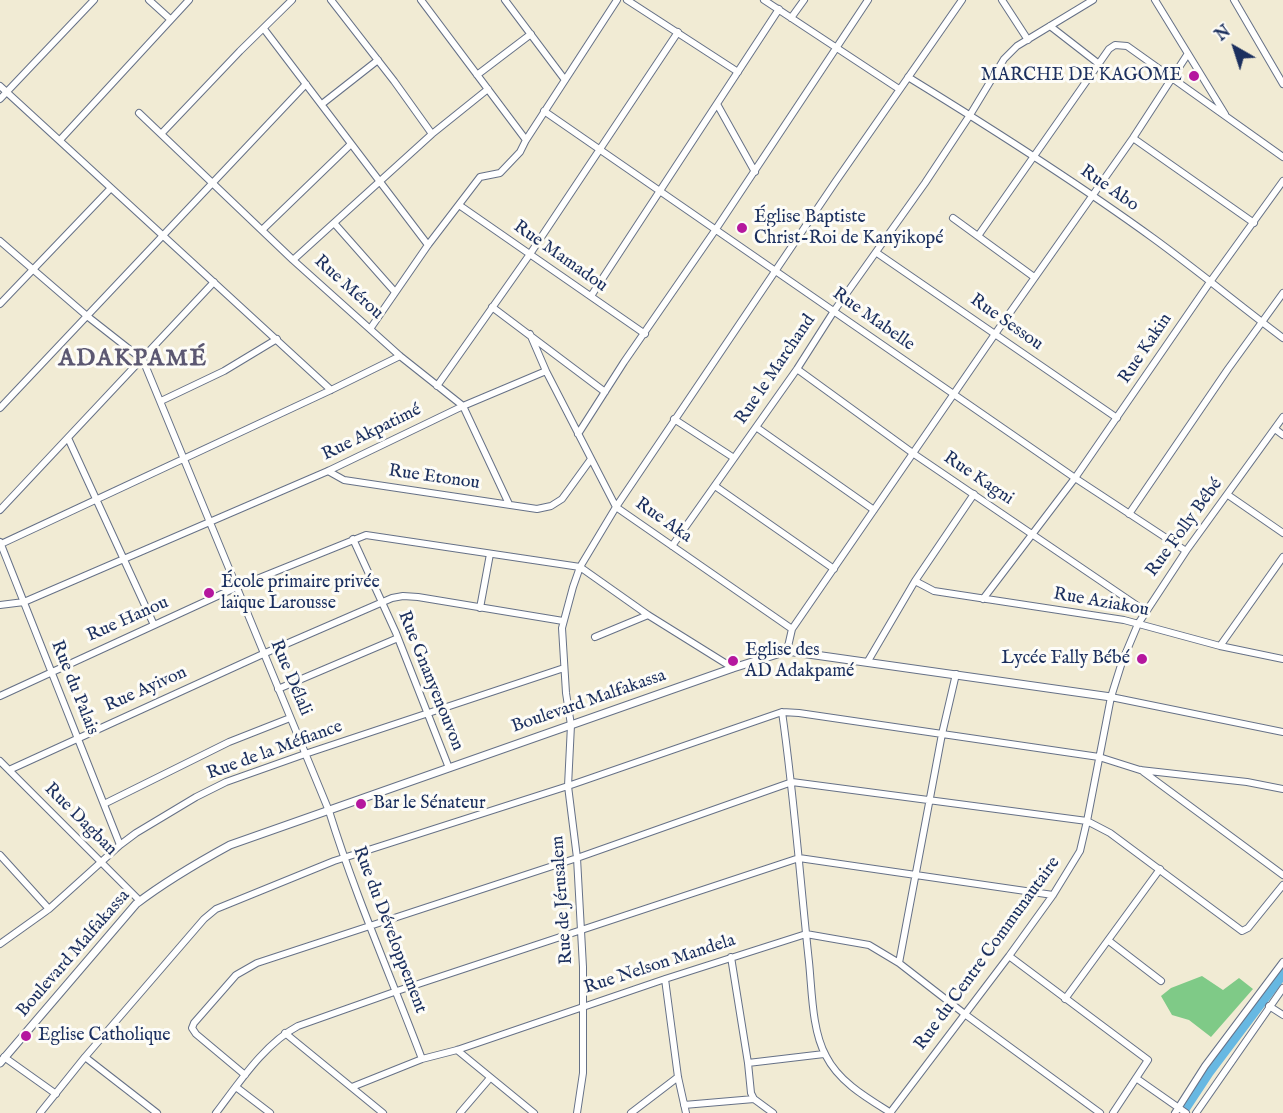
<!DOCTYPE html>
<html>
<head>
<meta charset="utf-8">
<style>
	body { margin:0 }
	#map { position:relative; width:1283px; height:1113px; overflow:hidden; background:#f1ebd4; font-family:"IM FELL English",serif }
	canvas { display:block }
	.north { position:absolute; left:1205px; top:18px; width:60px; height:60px; -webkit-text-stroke:4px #fdfcf7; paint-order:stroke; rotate:321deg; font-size:16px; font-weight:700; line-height:24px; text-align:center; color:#1b2f5e }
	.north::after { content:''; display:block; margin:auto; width:21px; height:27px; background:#1b2f5e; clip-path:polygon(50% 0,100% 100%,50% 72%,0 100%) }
</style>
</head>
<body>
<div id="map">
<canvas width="1283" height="1113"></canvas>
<div class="north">N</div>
</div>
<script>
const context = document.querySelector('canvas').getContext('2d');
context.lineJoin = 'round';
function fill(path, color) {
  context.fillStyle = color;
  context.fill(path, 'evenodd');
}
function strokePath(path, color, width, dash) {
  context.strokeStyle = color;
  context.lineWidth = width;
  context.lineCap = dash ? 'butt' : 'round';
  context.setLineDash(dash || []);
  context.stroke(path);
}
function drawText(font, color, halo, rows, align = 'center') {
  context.font = font + ' "IM FELL English",serif';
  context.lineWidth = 6;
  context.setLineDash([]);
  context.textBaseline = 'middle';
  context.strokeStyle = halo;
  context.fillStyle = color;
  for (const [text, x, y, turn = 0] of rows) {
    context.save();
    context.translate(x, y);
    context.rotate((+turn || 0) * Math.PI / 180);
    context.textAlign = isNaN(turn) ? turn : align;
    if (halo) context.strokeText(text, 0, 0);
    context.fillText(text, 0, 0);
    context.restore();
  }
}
fill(new Path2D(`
	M1202 976 1223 990 1239 978 1253 989 1211 1037 1189 1020 1172 1015 1161 996 1171 988Z`), '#7fca87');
fill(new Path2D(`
	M1283 967V982L1213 1075 1188 1113H1178L1202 1074Z`), '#67b8e2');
const minor = new Path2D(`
	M149 0 170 19
	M331 0 394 81 432 134
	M421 0 526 140
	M505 0 565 80
	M627 0 738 72
	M764 0 899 89
	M1002 0 1028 40
	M1155 0 1225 114
	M1234 0 1283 84
	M791 18 804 0
	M1050 26 1099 64
	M264 29 428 245
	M477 75 531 34
	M908 77C991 128 1073 180 1153 238 1197 270 1239 305 1283 338
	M0 86 331 390
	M0 99 94 0
	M322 104 378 60
	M717 104 755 172
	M544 111 1075 478 1186 551
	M139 113 293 260 400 356 463 406 509 504
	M161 134 240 51 292 0
	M1133 138 1254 223
	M60 140 189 0
	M459 205 645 334
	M953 218 1034 277
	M334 223 395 292
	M262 230 351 144
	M978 236 1109 49 1115 45 1127 46 1283 157
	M0 241 87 316 143 360 329 811C355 895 391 977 422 1059
	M877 253 1117 418
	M293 260 432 134 488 89
	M591 296 779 9
	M0 304 111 188
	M492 307 605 392
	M370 329 428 245 480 177 500 173 520 152 526 140 617 0
	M530 334 546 371 616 507 792 629
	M797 369 914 454 1145 611
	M437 386 530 254 678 32
	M161 401 224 371 277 339
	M0 408 306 84
	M674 419 734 458
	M756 427 874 510
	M1275 429 1283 435
	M578 434 624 362 716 229 868 0
	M68 438 154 625
	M328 471 344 480 537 509 551 506 562 499 591 459
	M715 486 834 569
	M1228 495 1283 533
	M0 510 214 282
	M1129 514 1228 369 1283 293
	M353 539 396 633 449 768
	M0 542 120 845
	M1 544 331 390 400 356
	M672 546 797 369 834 311 925 183 970 115 1004 59 1017 46 1093 0
	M915 581 934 591 1124 620 1220 646 1283 659
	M983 599 1075 478 1210 282 1283 181
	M0 605 24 602 328 471 463 406 546 371
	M480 608 490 554
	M595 637 648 615
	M1220 646 1283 557
	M787 651 792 629 995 334 1133 138 1187 55
	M868 661 915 581 974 494
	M278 689 398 638
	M0 696 237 587 366 535 580 567 648 615 733 668
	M1111 697 1283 732
	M782 712C794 795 800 879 809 962 812 991 812 1031 826 1056 839 1082 867 1098 891 1113
	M0 761 140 901
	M9 770 263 654 392 598 403 596 418 597 563 621
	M1141 770 1283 875
	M104 804 229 742 290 718
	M0 855 49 909
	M1109 941 1161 981
	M0 944 49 909 120 845 136 833 196 797 226 782 305 754 564 668
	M1009 956 1148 1060 1113 1113
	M731 957 748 1063 751 1093 754 1099 773 1113
	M899 963 942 734 956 674
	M665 979 678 1077 686 1113
	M1065 999 1160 869
	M1269 1006 1283 1015
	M285 1033 383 1113
	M457 1050 534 1113
	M4 1057 56 1094
	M85 1057 157 1113
	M748 1063 824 1054
	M245 1075 196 1034 192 1028 194 1023 236 975 257 963 577 858 792 782 1087 821 1110 833 1242 931 1248 928 1283 885
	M1136 1078 1186 1113
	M236 1087 270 1113
	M352 1087 422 1059 457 1050 665 979 806 934 869 945 899 963 966 1015 1100 1113
	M684 1105 754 1099
	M40 1113 85 1057 204 919 216 909 334 861 568 786 782 712 799 713 1099 757 1140 770 1247 782 1283 789
	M216 1113C239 1083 264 1044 298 1026L397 991 799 858 1053 895
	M460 1113 490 1078
	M577 1113 583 1073V967L577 858 568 786 571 725 566 693 562 628 573 587 580 567 616 507 836 181 962 0
	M631 1113 678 1077
	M890 1113 1009 956 1053 895 1080 851 1087 821 1111 697 1122 662 1138 624 1186 551 1283 417
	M1175 1113 1205 1066 1283 962
	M1196 1113 1283 988`);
const tertiary = new Path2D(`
	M0 1063 136 904C166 881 197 863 230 845L733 668 787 651 1111 697`);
strokePath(minor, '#667187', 8);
strokePath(tertiary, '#667187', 9);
strokePath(minor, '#fff', 6);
strokePath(tertiary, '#fff', 7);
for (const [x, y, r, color] of [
	[1194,76,6,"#b5179e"],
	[742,228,6,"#b5179e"],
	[209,593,6,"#b5179e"],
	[1142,659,6,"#b5179e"],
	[733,661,6,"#b5179e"],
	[361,804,6,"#b5179e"],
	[26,1036,6,"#b5179e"]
]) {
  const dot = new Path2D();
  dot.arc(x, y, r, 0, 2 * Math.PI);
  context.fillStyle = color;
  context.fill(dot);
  strokePath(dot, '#fdfcf7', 2);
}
drawText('18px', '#1b2f5e', '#fdfcf7', [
	["MARCHE DE KAGOME",1182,76,"right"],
	["Église Baptiste",754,218],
	["Christ-Roi de Kanyikopé",754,239],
	["École primaire privée",221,583],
	["laïque Larousse",221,604],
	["Eglise des",745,651],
	["AD Adakpamé",745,672],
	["Lycée Fally Bébé",1130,659,"right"],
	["Bar le Sénateur",373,804],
	["Eglise Catholique",38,1036]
], 'left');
drawText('18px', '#1b2f5e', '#fdfcf7', [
	["Rue Abo",1109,189,35],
	["Rue Mamadou",560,257,35],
	["Rue Mérou",348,288,42],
	["Rue Mabelle",873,320,35],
	["Rue Sessou",1006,323,35],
	["Rue Kakin",1146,349,-56],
	["Rue le Marchand",776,370,-56],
	["Rue Akpatimé",372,433,-26],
	["Rue Etonou",434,478,8],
	["Rue Kagni",978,479,34],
	["Rue Aka",663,521,35],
	["Rue Folly Bébé",1185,528,-54],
	["Rue Aziakou",1101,603,10],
	["Rue Hanou",128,620,-24],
	["Rue Délali",290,678,67],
	["Rue Gnanyenouvon",430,681,68],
	["Rue du Palais",74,688,68],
	["Rue Ayivon",146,690,-24],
	["Boulevard Malfakassa",589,702,-19],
	["Rue de la Méfiance",275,751,-20],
	["Rue Dagban",80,820,45],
	["Rue de Jérusalem",563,900,-94],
	["Rue du Développement",389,930,69],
	["Boulevard Malfakassa",74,954,-49],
	["Rue du Centre Communautaire",988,954,-54],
	["Rue Nelson Mandela",660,965,-18]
]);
context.letterSpacing = '1.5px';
drawText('bold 24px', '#5c5872', '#fdfcf7', [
	["ADAKPAMÉ",133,360]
]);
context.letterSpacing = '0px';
</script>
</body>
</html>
